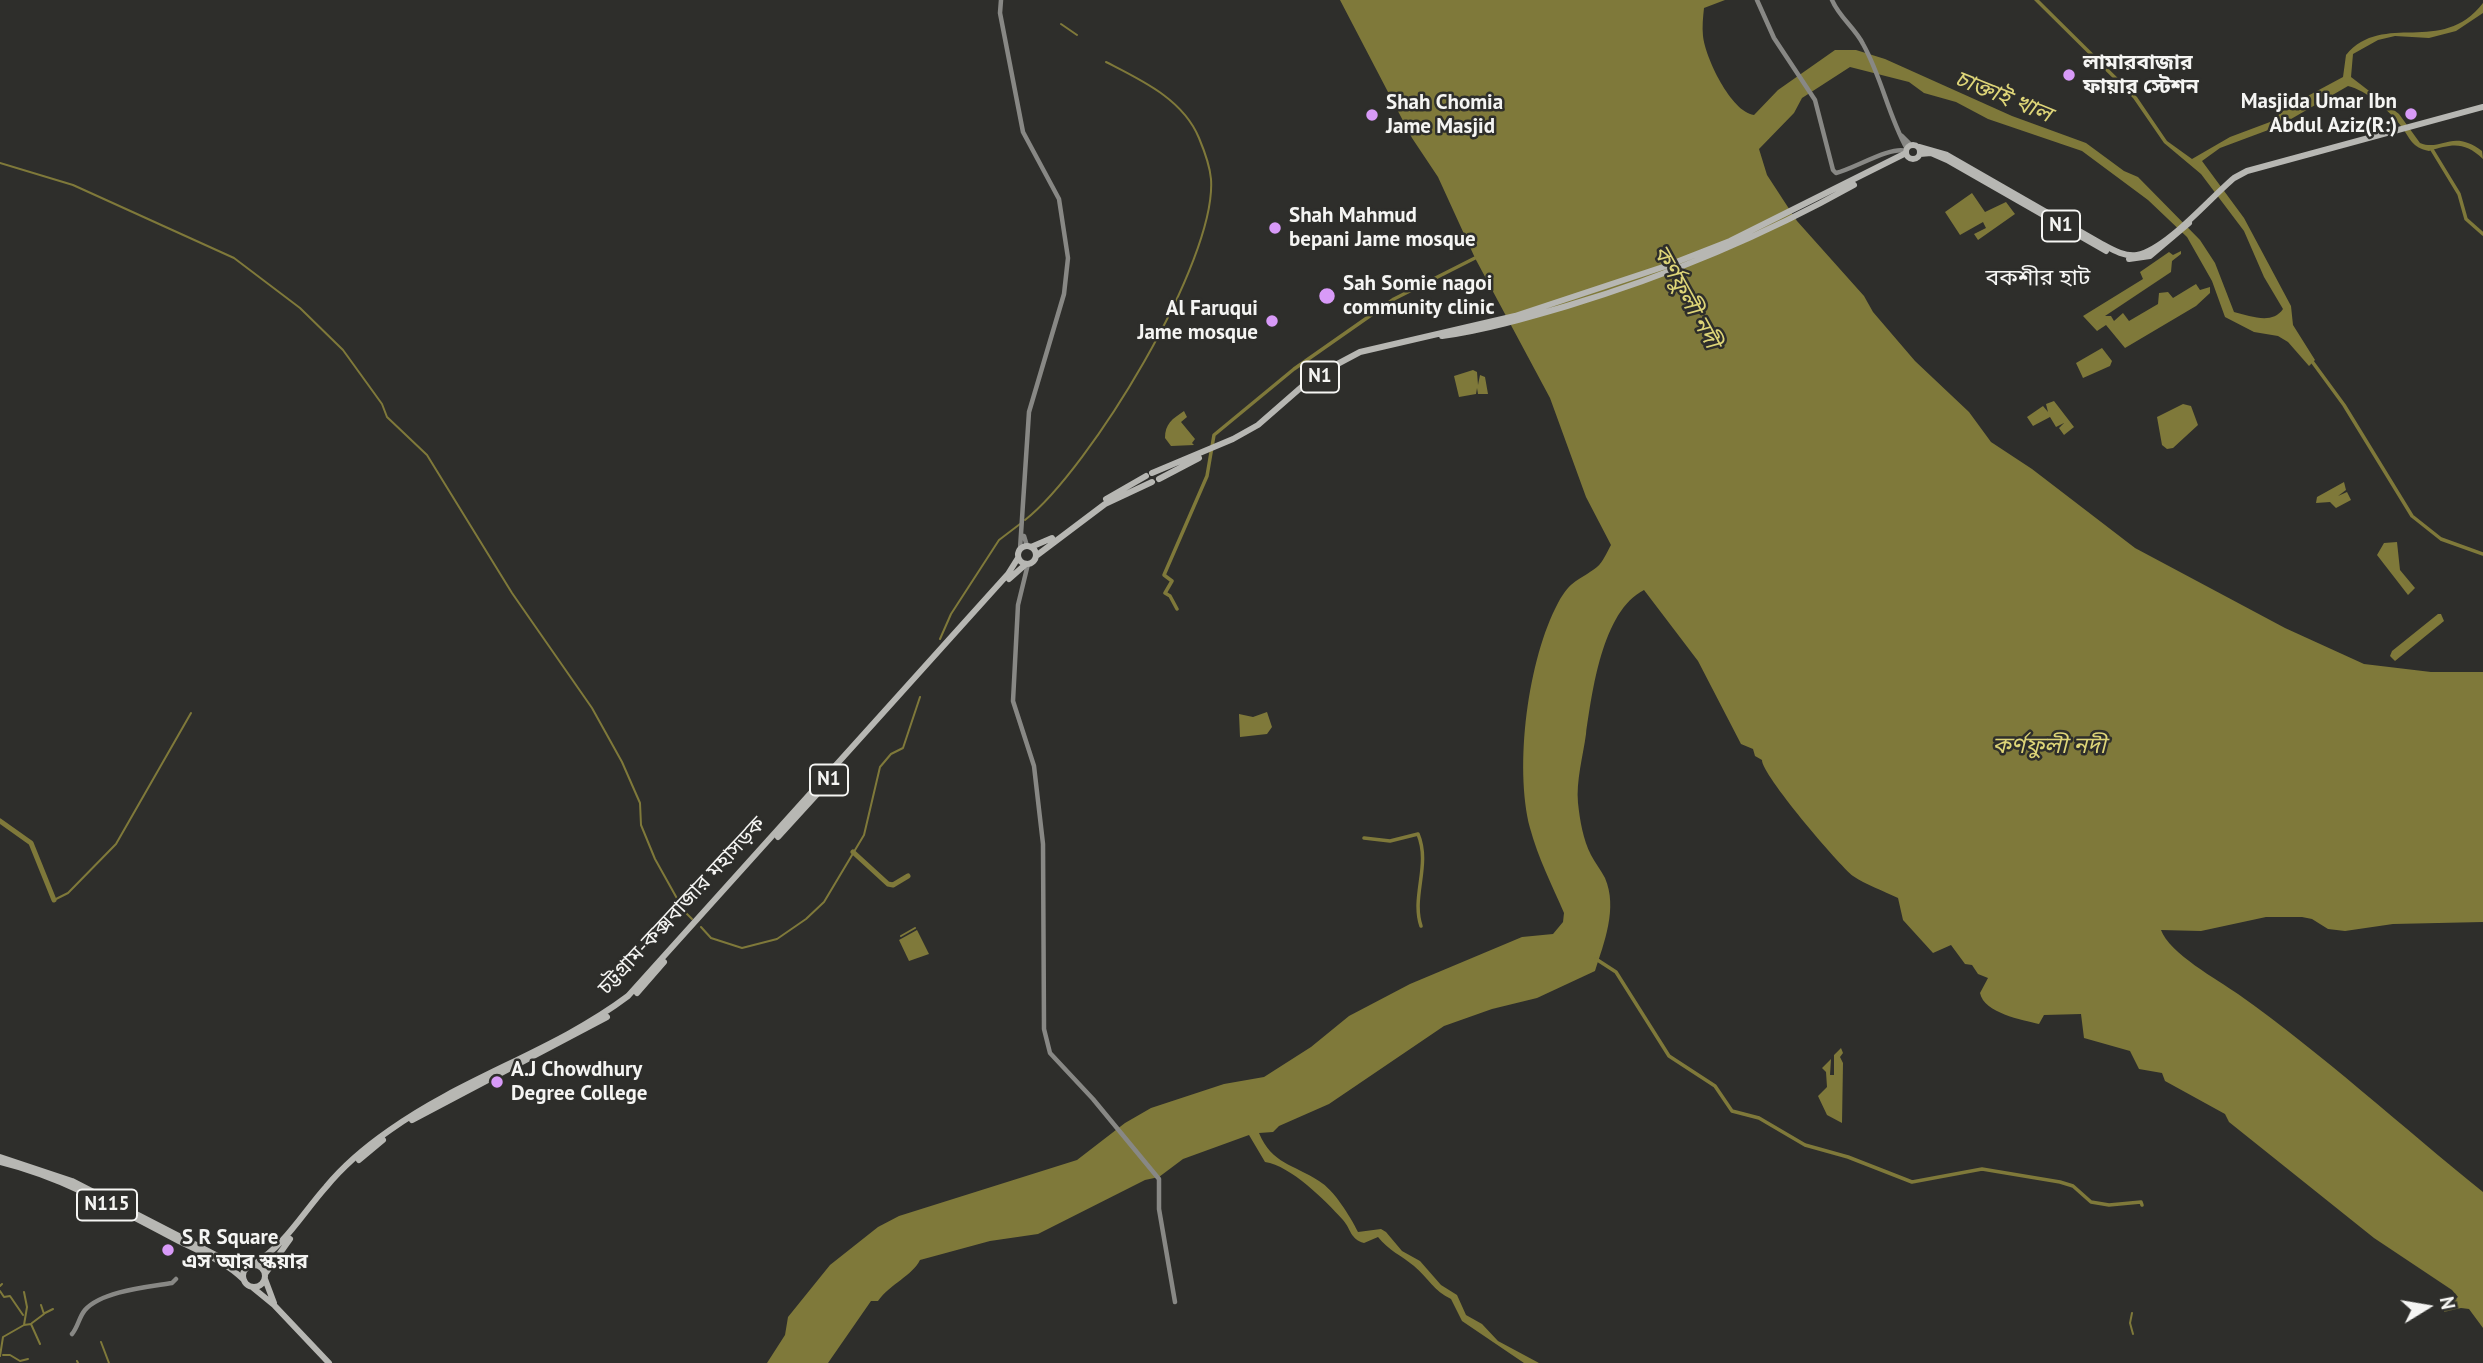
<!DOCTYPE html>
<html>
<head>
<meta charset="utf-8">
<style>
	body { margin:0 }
	#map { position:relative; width:2483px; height:1363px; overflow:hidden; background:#2e2e2b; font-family:"PT Sans",sans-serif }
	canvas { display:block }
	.north { position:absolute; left:2392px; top:1272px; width:70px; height:70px; -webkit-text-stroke:5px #2e2e2b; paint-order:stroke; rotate:79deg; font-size:19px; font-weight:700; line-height:28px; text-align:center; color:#f5f5f3 }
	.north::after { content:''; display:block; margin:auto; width:24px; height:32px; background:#f5f5f3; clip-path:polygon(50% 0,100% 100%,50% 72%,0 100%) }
</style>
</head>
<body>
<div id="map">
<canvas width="2483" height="1363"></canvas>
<div class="north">N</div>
</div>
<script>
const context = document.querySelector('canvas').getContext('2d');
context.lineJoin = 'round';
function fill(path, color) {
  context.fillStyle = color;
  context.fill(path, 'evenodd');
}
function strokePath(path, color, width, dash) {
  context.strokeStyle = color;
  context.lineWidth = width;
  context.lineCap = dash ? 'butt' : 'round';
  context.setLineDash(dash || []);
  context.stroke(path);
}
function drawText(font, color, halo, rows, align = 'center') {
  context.font = font + ' "PT Sans","Noto Sans Bengali",sans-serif';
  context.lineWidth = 5;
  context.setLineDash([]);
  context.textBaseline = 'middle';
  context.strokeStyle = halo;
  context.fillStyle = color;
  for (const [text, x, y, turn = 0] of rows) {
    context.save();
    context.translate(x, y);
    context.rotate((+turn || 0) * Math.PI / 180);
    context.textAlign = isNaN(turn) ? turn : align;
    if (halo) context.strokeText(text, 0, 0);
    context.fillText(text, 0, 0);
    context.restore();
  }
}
fill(new Path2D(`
	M1340 0H1725L1704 8C1703 17 1702 27 1703 36 1705 57 1731 112 1754 115L1778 90 1835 50H1856L1885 59 2012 116 2086 143 2124 171 2138 177 2200 240 2215 263 2234 312C2251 316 2272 325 2283 309L2264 277 2244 231 2201 174 2164 143 2133 98 2034 0H2039L2137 97 2167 141 2192 159 2230 137 2270 122 2289 106 2343 77 2346 55C2384 10 2441 57 2483 3V13L2456 31 2429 38 2395 36 2378 40 2353 54 2351 77 2399 114 2420 143C2442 152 2452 128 2482 151L2483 159C2464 141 2452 144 2429 151 2412 148 2410 138 2401 126 2390 111 2366 90 2348 86L2279 126 2220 148 2202 161 2244 218 2291 306 2293 325 2315 360 2309 366 2288 342 2278 336 2254 332 2225 317 2212 281 2187 237 2148 200 2082 151 1988 119 1956 102 1924 93 1909 82 1850 67 1802 98 1794 113 1759 149 1767 175 1797 221 1864 296 1873 312 1915 361 1969 412 1991 442 2032 469 2135 548 2285 628 2364 664 2431 672H2483V922L2393 924 2345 931 2328 929 2312 919 2302 917H2266L2201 931 2161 930C2169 953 2218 980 2238 994 2324 1055 2401 1126 2483 1192V1328L2469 1309 2461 1308 2444 1312V1307L2458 1297 2452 1290 2374 1238 2229 1122 2225 1114 2165 1081 2162 1073 2139 1069 2130 1051 2084 1038 2081 1014 2044 1015 2039 1024C2022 1020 1984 1013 1980 993L1988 978 1978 974 1972 965 1965 964 1951 945 1933 953 1903 920 1898 898C1884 891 1866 885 1853 876 1839 865 1761 774 1762 760L1755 756 1753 749 1741 744 1698 661 1644 590C1602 611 1592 693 1586 734 1583 756 1576 781 1578 803 1580 821 1583 839 1591 855 1595 863 1601 870 1605 878 1618 908 1604 943 1595 971L1537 998 1492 1009 1444 1026 1329 1104 1279 1126 1273 1132 1259 1133C1272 1164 1293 1164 1319 1181 1334 1190 1350 1216 1358 1232L1381 1229 1386 1232 1402 1251 1420 1261 1441 1285 1457 1295 1466 1315 1482 1324 1498 1341 1539 1363H1524L1462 1321 1451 1299C1434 1291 1428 1278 1414 1266 1402 1256 1388 1250 1378 1237L1364 1243C1350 1239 1351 1229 1343 1220 1325 1200 1291 1166 1265 1162L1249 1135 1183 1159 1159 1177 1145 1180 1038 1234 990 1241 920 1260C912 1276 890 1284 878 1301H871L828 1363H767L785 1335 788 1317 830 1265 878 1227 899 1216 1077 1160 1125 1123 1151 1108 1224 1084 1264 1077 1311 1047 1349 1016 1410 984 1522 937 1553 934 1563 922 1564 913C1552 885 1538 858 1530 828 1514 766 1528 659 1558 603 1571 579 1579 581 1597 567 1603 562 1607 552 1611 545L1586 497 1550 398 1475 258 1438 177 1412 138Z
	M1972 193 1985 212 2006 202 2015 214 1978 240 1974 234 1986 228 1983 222 1960 235 1945 212Z
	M2181 251V254L2172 261 2171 272 2105 316H2111L2114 321 2123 313 2129 321 2158 304 2159 293 2168 292 2173 298 2196 284 2200 290 2210 287V293L2196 306 2125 348 2106 325 2097 331 2083 316 2143 279 2140 272 2169 252 2173 255Z
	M2102 348 2112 361 2110 366 2083 378 2076 363Z
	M1473 370 1477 372 1478 385 1480 375 1485 377 1488 394H1478L1477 388 1476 394 1459 397 1454 376Z
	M2054 401 2074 427 2064 435 2059 428 2064 423 2056 427 2050 417 2033 426 2027 417 2043 406 2048 412 2046 404Z
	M2183 404 2191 406 2198 425 2173 448 2167 449 2162 445 2157 417Z
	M1184 411 1187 417 1181 422 1195 439 1192 443 1194 445 1171 446 1165 438C1165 424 1172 419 1184 411Z
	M2344 482 2346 490 2338 496 2347 492 2351 500 2336 508 2330 502 2316 503 2317 497Z
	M2397 542 2400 570 2415 588 2408 595 2377 555 2384 543Z
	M2438 614H2441L2444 621 2395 661 2390 656 2392 651Z
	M1267 712 1272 727 1267 734 1240 737 1239 714 1253 717Z
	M917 930 929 954 909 961 899 940Z
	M1841 1048 1843 1053 1840 1057 1843 1063 1842 1123 1827 1115 1818 1096 1827 1087 1826 1072 1822 1068 1831 1059 1830 1075H1834V1055Z`), '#7f793a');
strokePath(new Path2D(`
	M1061 24 1077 35
	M0 163 73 185 234 258 300 308 343 350 382 404 387 417 427 455 512 593 592 708 622 762 640 803 641 825 655 859 684 911 692 919
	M1025 520C1089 470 1217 261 1211 179 1210 167 1204 150 1199 138 1183 99 1141 80 1106 62
	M940 639 951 614 999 540 1020 524
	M54 900 68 893 116 844 191 713
	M701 927 711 938 742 948 777 939 806 919 824 902 864 835 880 767 891 754 903 748 920 697
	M901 936 915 928
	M0 1286 2 1284
	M0 1291 4 1297 10 1296 23 1315
	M45 1313 53 1309
	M2132 1313 2130 1323 2133 1334
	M32 1323 44 1314 41 1305
	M24 1325 31 1324 40 1344
	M101 1342 109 1363
	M3 1355H10L20 1361 28 1359
	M0 1356 3 1337 24 1325 27 1307 24 1292
	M77 1361 78 1363`), '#7f793a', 2);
strokePath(new Path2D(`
	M2431 148 2459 194 2466 219 2483 234
	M2311 360 2344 405 2412 516 2441 539 2483 554
	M1177 609 1170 596 1165 593 1172 581 1164 575 1207 476 1214 435 1294 369 1394 299 1475 258
	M1364 838 1390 841 1418 834C1431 865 1411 896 1421 926
	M1596 959 1616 972 1669 1056 1715 1086 1732 1111 1759 1118 1805 1145 1848 1157 1912 1182 1982 1169 2060 1182 2073 1186 2091 1202 2109 1205 2141 1202 2142 1205`), '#7f793a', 3.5);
strokePath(new Path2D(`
	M0 821 31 843 54 900
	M853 852 888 884 893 885 908 876`), '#7f793a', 5);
strokePath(new Path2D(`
	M1001 0 1000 13 1023 132 1059 199 1068 258 1064 294 1029 412 1020 549
	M1757 0 1774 38 1815 100 1833 170 1836 173C1854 169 1890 146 1906 151
	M1832 0C1839 17 1855 28 1863 44 1882 78 1888 115 1907 149
	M1902 136 1911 145
	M1024 536 1027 546
	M1028 564 1018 605 1013 701 1034 766 1043 844 1044 1029 1050 1053 1093 1099 1159 1179V1209L1175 1302
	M72 1334C78 1327 79 1317 85 1310 102 1291 148 1287 172 1283L176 1279`), '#888885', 4.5);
strokePath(new Path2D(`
	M1906 152a7 7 0 1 1 14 0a7 7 0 1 1-14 0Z
	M1919 147 1947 155 2102 244C2113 250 2125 257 2137 255 2166 250 2210 198 2234 178L2247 171 2483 107
	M1920 154 1931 153 1947 160 2106 251
	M2129 259 2150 256 2189 223
	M1442 336C1485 330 1526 318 1567 306 1667 276 1763 236 1854 185
	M1152 473 1233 439 1258 425 1313 377 1360 352 1515 316 1666 266 1730 241 1906 153
	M1159 479 1199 458
	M1106 499 1146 476
	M1018 555a9 9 0 1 1 18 0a9 9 0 1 1-18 0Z
	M1031 547 1052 538
	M1036 556 1105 504 1152 482
	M1009 579 1026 564
	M778 837 820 791
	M637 993 664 962
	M412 1120 607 1017
	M0 1157 72 1181 233 1264 248 1266
	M359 1160 383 1140
	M0 1162C62 1177 122 1211 179 1241 201 1252 226 1262 244 1280
	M254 1264C285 1245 302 1214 326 1187 344 1165 367 1146 390 1130 464 1077 555 1051 628 996L1008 574 1018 558
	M243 1276a11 11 0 1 1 22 0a11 11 0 1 1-22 0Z
	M265 1274 290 1239
	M265 1279 274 1303
	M252 1287 274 1305 329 1363`), '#b7b7b3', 6);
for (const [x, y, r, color] of [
	[2069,75,7,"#d89af8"],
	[2411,114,7,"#d89af8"],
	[1372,115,7,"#d89af8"],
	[1275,228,7,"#d89af8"],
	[1327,296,9,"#d89af8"],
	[1272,321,7,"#d89af8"],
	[497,1082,7,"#d89af8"],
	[168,1250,7,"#d89af8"]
]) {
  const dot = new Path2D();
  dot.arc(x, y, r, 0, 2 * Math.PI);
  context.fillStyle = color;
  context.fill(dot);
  strokePath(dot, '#2e2e2b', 2.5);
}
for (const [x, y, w] of [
	[2061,226,38],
	[1320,377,38],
	[829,780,38],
	[107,1205,60]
]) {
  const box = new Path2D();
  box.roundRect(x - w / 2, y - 15.5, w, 31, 5);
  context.fillStyle = '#2e2e2b';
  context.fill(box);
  strokePath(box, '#f5f5f3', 2);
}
drawText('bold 19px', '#f5f5f3', null, [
	["N1",2061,226],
	["N1",1320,377],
	["N1",829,780],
	["N115",107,1205]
]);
drawText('bold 21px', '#f5f5f3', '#2e2e2b', [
	["লামারবাজার",2083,63],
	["ফায়ার স্টেশন",2083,87],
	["Masjida Umar Ibn",2397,102,"right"],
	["Abdul Aziz(R:)",2397,126,"right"],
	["Shah Chomia",1386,103],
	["Jame Masjid",1386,127],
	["Shah Mahmud",1289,216],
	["bepani Jame mosque",1289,240],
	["Sah Somie nagoi",1343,284],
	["community clinic",1343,308],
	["Al Faruqui",1258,309,"right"],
	["Jame mosque",1258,333,"right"],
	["A.J Chowdhury",511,1070],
	["Degree College",511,1094],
	["S R Square",182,1238],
	["এস আর স্কয়ার",182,1262]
], 'left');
drawText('21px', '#f5f5f3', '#2e2e2b', [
	["চট্টগ্রাম-কক্সবাজার মহাসড়ক",682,906,-47]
]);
drawText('italic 23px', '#ded578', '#2e2e2b', [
	["চাক্তাই খাল",2003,97,22],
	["কর্ণফুলী নদী",1686,297,61],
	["কর্ণফুলী নদী",2049,746]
]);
drawText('23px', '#f5f5f3', '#2e2e2b', [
	["বকশীর হাট",2038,278]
]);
</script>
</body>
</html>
